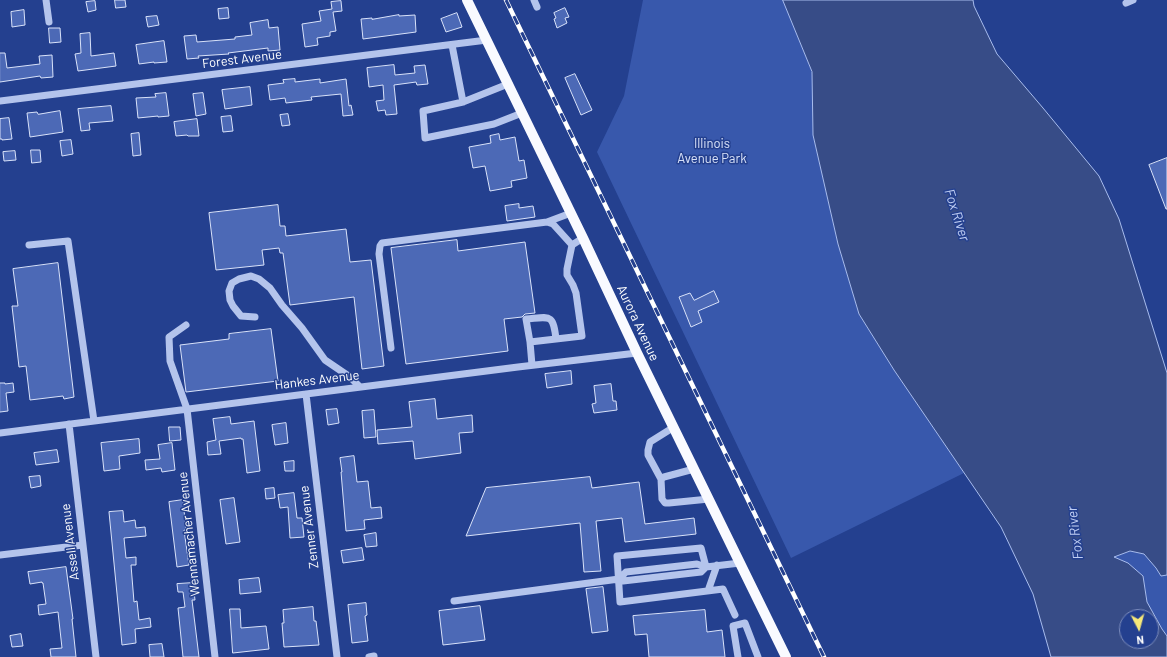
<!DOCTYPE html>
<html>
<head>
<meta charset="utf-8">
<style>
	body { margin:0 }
	#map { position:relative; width:1167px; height:657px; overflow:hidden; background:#24408f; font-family:Barlow,sans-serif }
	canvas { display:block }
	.north { position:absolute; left:1119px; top:609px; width:40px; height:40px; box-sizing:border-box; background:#24408f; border:1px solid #7c8cbc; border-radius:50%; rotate:174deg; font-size:11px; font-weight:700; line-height:16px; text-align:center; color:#fff }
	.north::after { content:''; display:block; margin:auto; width:14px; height:18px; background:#f6e878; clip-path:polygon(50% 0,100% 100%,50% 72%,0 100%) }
</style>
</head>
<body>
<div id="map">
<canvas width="1167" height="657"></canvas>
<div class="north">N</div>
</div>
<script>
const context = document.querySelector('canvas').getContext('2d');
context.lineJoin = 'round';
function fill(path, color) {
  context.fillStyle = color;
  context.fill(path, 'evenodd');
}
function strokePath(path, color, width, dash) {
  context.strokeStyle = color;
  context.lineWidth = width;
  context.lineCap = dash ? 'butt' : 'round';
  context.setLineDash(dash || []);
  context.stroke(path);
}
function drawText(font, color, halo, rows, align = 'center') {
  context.font = font + ' Barlow,sans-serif';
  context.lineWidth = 3;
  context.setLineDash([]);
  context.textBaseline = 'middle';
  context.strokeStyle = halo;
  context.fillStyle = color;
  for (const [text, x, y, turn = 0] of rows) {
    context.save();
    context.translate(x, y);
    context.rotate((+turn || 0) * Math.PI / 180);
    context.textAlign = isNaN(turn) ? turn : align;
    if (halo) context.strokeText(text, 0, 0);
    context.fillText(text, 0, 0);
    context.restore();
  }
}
fill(new Path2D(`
	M643 0H783L812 72 813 135 838 244 859 314 894 370 964 473 791 558 597 152 624 96Z
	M1130 551 1144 554 1156 568 1161 576 1167 575V636L1162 630 1147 602 1145 587 1113 557Z`), '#3858ac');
const water = new Path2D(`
	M783 0H973L974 6 997 54 1043 108 1099 176 1119 219 1167 373V575L1161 576 1156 568 1144 554 1130 551 1114 557 1128 563 1143 576 1147 602 1162 629 1167 636V657H1051L1033 594 1001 527 894 370 859 314 838 244 813 135 812 72ZM1127 617H1151V641H1127Z`);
fill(water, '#374c87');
strokePath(water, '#a8bced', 1);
const building = new Path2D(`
	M115 0H125L126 7 116 8Z
	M95 1 96 10 88 12 86 2Z
	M341 1 342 11 333 12 336 31 330 32V36L317 38 318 45 305 47 302 24 321 21 319 11 332 9 331 2Z
	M228 8 229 18 219 19 218 9Z
	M565 8 569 17 565 18 567 23 557 28 554 19 556 18 554 13Z
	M24 10 25 25 12 27 11 12Z
	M457 13 462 27 446 32 441 19Z
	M399 15V16L415 15 416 32 363 39 361 19 372 18V19Z
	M157 16 159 25 148 27 146 17Z
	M268 20 269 28 278 27 280 50 268 51V48L228 53 229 54 198 56 199 58 187 59 184 36 196 35 197 42 235 39V37L252 35 250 23Z
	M49 28H60L61 42 50 43Z
	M90 33 91 56 114 53 116 66 78 71 75 54 81 53 80 34Z
	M164 41 167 62 154 63V62L139 64 136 45Z
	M0 53H5L7 68 40 64 39 56 52 55 53 77 41 78 40 76 0 82Z
	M394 65 395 75 415 73 414 66 425 65 428 84 417 85 416 82 394 85 397 114 386 115 385 110 378 111 376 101 384 100 383 85 369 87 367 68Z
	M575 74 592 110 581 115 565 78Z
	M295 79V82L320 79V83L346 79 349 106 351 105 353 115 343 116 341 94 311 97 312 100 286 103 285 98 270 100 268 85 284 83 283 80Z
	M250 87 252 105 225 109 222 90Z
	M166 93 169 116 158 117V116L138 118 136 98 156 97 155 94Z
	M203 93 206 114 196 116 193 94Z
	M111 106 113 121 89 123 90 130 81 131 78 109Z
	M60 111 63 132 30 137 27 113 37 112 38 114Z
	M288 114 290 125 282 126 280 115Z
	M231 116 233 131 223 132 221 117Z
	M9 118 12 139 2 140V139H0V119Z
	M197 119 199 136H188L187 135 176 136 174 122Z
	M139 133 141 155 133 156 131 134Z
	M499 134 500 140 515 137 519 161 524 160 527 178 511 181 512 187 490 191 485 166 473 168 469 147 491 143 490 136Z
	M71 140 73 154 62 156 60 141Z
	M31 150H40L41 162 32 163Z
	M15 151 16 160 4 161 3 152Z
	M1167 158V209H1166L1149 165Z
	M519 204V208L533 206 535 217 507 221 505 206Z
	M278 205 280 226H285L286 236 346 229 350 262 371 260 384 366 362 369 354 297 290 305 283 253H280L279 248 262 250 264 265 216 270 209 213Z
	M457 240 458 251 525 242 535 313 525 314 522 317 504 319 508 351 406 364 391 248Z
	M58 263 74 397 64 399 63 396 30 400 26 366 19 367 12 306H18L13 269Z
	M714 291 719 302 698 311 702 322 691 327 679 297 690 293 694 300Z
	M271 329 278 381 186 392 180 345 229 339V334Z
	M571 371 572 384 547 388 545 374Z
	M0 383H5V384L13 383 14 392 6 393 8 411 0 412Z
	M611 384 613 401H616L617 410 594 413 592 404 596 403 594 386Z
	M435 399 437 419 472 415 473 432 459 433 461 453 415 459 413 441 378 444 377 430 412 427 409 402Z
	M337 409 339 423 328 425 326 410Z
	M374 410 376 437 364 438 362 411Z
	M230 417 231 424 254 421 260 471 247 473 243 439H241V438L219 441 221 454 208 455 207 442 216 440 213 419Z
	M286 423 288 443 275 445 272 425Z
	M169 427H180L181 440 170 441Z
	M139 439 140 453 119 456 120 469 104 471 101 443Z
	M172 443 175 470 162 472 161 468 146 470 145 460 160 459 158 445Z
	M57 450 59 462 36 465 34 453Z
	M354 456 357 482 368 481 371 508 381 507 382 518 364 520 365 529 346 531 341 472H342L340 458Z
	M294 461V471H285L284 462Z
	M40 476 41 486 31 488 29 477Z
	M590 477 592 488 639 482 645 524 694 518 696 534 625 542 622 518 596 521 601 571 584 572 580 523 466 536 486 488Z
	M274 488 275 498 266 499 265 489Z
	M294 493 297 518H302L304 537 290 538 288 507 280 508 278 495Z
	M234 498 240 542 226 544 220 500Z
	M183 500 186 530H184L189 565 177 567 169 502Z
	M123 511 124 522 135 520 136 528 145 527 146 536 124 538 126 558 136 557V565H131L134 602 137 601 139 620 150 618 151 627 135 629 136 643 122 645 109 512Z
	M376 533 377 546 366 547 364 535Z
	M362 548 364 560 343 563 341 551Z
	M66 567 73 619H72L76 657H51L50 649 62 648 58 612 39 615 38 605 46 604 43 583H42V582L30 584 28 572Z
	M259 578 261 592 240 594 239 580Z
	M193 583 195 600H192L199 657H183L178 608 185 607 183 592H178L177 584Z
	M603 587 608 631 592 633 586 589Z
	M366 603 367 615 365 616 368 641 352 643 348 605Z
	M480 606 485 640 443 645 439 611Z
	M313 607 314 621H316L319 645 284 647 282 623H284L283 610Z
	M230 609H240L241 628 266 626 269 649 233 653Z
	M705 610 707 632 722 630 725 657H649L647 634 635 635 633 616Z
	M21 634 23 646 12 647 10 636Z
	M162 644 164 657H150L149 645Z`);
fill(building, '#4c69b6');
strokePath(building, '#d9e2f9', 1);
strokePath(new Path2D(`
	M46 0 49 22
	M534 0 537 7
	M1126 3 1133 0
	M452 45 463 102
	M508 84 463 102 423 111 425 138 494 124 522 113
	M0 101 487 40
	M547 222 553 224 572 245
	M29 245 68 241 94 421
	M255 317 241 316 233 306 230 300 229 291 232 283 239 279 251 276 259 279 270 288 282 305 302 328 325 360 350 377 360 387
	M186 325 169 337 170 361 187 409 215 657
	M530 342 526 319C550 317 553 313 556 339
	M391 348 379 254 380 246 382 243 547 222 571 213
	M532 365 530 342 582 336 576 293 573 285 567 275V269L572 245 583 238
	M306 394 337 657
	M69 424 96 657
	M674 427 650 442 648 450V455L661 479 662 499 665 503H669L709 499
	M0 433 518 367 637 353
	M661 479 664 477 694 469
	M0 555 83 545
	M706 567 701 548 617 556 620 602 723 589 735 615
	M619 579 623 581 701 572 706 567
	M708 591 717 565
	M454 601 619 579 626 572 697 564 706 567 740 563
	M369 657 374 656
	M738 657 733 626 745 623 758 657`), '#b4c4ec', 7);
strokePath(new Path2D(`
	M467 0 583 238 637 353 786 657`), '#f9faff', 10);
const rail = new Path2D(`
	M506 0 824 657`);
strokePath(rail, '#fff', 4.5);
strokePath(rail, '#24408f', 3, [9]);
drawText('13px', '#fff', '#24408f', [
	["Forest Avenue",242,59,-7],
	["Aurora Avenue",638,323,65],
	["Hankes Avenue",317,380,-7],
	["Zenner Avenue",309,527,-97],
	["Wennamacher Avenue",189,534,-96],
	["Assell Avenue",70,542,-97]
]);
drawText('13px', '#d9e2f9', '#24408f', [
	["Illinois",712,144],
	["Avenue Park",712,159]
]);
drawText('italic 14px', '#c0cef3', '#24408f', [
	["Fox River",957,215,72],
	["Fox River",1075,533,-97]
]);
</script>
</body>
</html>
